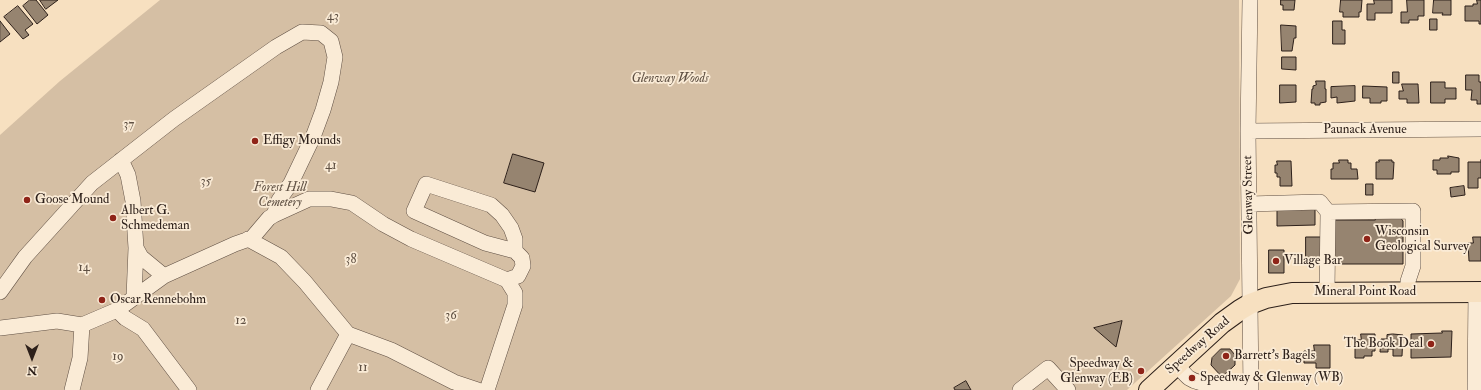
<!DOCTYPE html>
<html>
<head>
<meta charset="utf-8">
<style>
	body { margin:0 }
	#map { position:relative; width:1481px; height:390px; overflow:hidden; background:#f7e0c0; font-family:"IM FELL Double Pica",serif }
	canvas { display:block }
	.north { position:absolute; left:12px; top:338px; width:40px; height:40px; -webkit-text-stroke:3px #faebd6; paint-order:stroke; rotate:180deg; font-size:11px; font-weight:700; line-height:16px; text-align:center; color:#2d201a }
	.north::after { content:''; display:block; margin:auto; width:14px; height:18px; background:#2d201a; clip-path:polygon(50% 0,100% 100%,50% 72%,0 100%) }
</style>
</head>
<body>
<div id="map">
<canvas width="1481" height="390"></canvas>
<div class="north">N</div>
</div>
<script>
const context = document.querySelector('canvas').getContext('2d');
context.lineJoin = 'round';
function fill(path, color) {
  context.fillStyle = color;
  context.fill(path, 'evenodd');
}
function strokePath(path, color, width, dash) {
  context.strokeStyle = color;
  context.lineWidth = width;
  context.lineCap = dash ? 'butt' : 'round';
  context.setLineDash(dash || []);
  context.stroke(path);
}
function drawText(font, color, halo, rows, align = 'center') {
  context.font = font + ' "IM FELL Double Pica",serif';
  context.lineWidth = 3.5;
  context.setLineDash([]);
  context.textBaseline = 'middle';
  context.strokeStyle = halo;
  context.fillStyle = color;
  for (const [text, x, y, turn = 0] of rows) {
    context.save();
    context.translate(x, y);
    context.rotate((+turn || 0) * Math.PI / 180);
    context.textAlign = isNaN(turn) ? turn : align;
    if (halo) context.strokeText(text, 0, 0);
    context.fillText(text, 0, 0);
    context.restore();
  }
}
fill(new Path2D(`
	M160 0H1239L1240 279 1231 296 1127 390H0V135L60 81Z`), '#d5bfa4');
const building = new Path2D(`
	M30 0H36L48 15 37 24 23 6Z
	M40 0H58L46 9Z
	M1281 0H1295L1294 10H1283V5H1281Z
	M1341 0H1362L1361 12H1359V17H1343V12H1340Z
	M1374 0H1392V13H1375V20H1367V4H1374Z
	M1407 0H1424V16H1418V20H1409V23H1401V12H1407Z
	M1434 0H1451V15H1442L1443 13H1433Z
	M1477 0H1481V24H1479V21H1465V6H1473V4H1477Z
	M18 6 33 24 25 30 29 35 23 39 4 17Z
	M1430 19H1437V30H1430Z
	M0 21 10 34 0 42Z
	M1333 21H1342V30H1345V44H1333Z
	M1281 25 1296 26V38H1294L1292 51H1282Z
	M1282 57H1296V70L1282 69Z
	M1393 72H1399V83H1393Z
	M1466 75H1479V82H1481V104H1477V100H1471L1472 90H1466Z
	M1316 81H1325V89H1326V102L1320 103V105H1315V103H1311L1312 89H1313V86L1316 85Z
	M1431 82H1445V88H1456V99H1445V103H1431Z
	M1402 84H1418L1419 103H1407V99H1399V91H1403Z
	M1280 85H1296V102L1280 103Z
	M1355 86V101L1337 103V97L1331 98V87Z
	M1363 86 1387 87V101H1381V103H1370V98H1363Z
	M513 154 544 163 535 192 504 183Z
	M1448 156 1459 158V172H1451V174H1437V170H1433V160H1440V158H1448Z
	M1339 160H1348V163H1351V169H1357L1358 179H1331V169H1333V163H1339Z
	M1379 160H1392V162H1394L1393 179H1376V162H1379Z
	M1481 160V178H1478V188H1468V162H1481Z
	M1277 161H1291L1292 186H1280V177H1277V173H1275V165H1277Z
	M1366 184H1373V195H1366Z
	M1464 186 1465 195 1451 197 1450 188Z
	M1315 206V225L1277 226V207Z
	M1375 217H1400L1403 221V264H1332V220H1375Z
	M1306 237H1321V264H1306Z
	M1473 237H1481V261H1469L1468 243H1473Z
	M1269 250H1284V273H1269Z
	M1122 321 1116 347 1094 328Z
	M1442 331H1452L1451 357 1411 358V334L1442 333Z
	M1361 334H1375V351H1372V356H1364V358H1355V339L1361 340Z
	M1393 334 1403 335 1402 356H1393V349H1388V352H1380L1381 339H1387V335Z
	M1314 345H1330V368H1316V363H1304V351H1314Z
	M1221 349H1230L1235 355V365L1222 377 1211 365 1212 358Z
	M966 381 971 390H955L954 388Z`);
fill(building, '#968470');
strokePath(building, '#2d201a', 1);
const minor = new Path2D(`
	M1250 0 1248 131 1251 390
	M1248 131 1481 129
	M121 160 128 175 133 201 136 248 134 297
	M1249 204 1320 202 1328 212 1413 211V266L1408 281V292
	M248 239 281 257 305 282 348 334 391 350 454 382 478 390
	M136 248 141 257 164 276
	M507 280 518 276 523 266 522 258 515 251 485 243 414 211 426 184 491 205 502 215 511 228 515 239V251
	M0 292 25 257 92 183 174 119 276 47 302 32 321 33 331 41 335 57 331 82 323 110 313 137 291 183 279 200 274 215
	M1327 292 1328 212
	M117 310 164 276 235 244 252 238 269 218 274 215 309 199H331L352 203 383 224 411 239 507 280 515 293V305L487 390
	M0 328 57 321 82 325
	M1176 364C1180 368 1184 374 1189 378 1204 388 1234 384 1251 384
	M72 390 80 358 82 325 117 310 125 318 143 329 189 390
	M318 390 348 334
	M1020 390 1048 368 1068 390
	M1475 390 1476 292`);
const major = new Path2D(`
	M1149 390 1222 323 1240 310 1250 304 1266 298 1292 293 1481 292`);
strokePath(minor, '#605044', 16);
strokePath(major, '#2d201a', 22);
strokePath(minor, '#faebd6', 15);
strokePath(major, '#f7e0c0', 20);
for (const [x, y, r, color] of [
	[255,141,4,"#8f2418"],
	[27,200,4,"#8f2418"],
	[113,218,4,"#8f2418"],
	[1367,239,4,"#8f2418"],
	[1276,261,4,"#8f2418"],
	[102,300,4,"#8f2418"],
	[1431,344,4,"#8f2418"],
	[1226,356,4,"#8f2418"],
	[1141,371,4,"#8f2418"],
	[1192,378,4,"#8f2418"]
]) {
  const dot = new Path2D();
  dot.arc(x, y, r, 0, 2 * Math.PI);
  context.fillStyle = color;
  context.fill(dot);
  strokePath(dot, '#faebd6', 1.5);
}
drawText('italic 13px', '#5f5043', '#faebd6', [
	["43",333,17],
	["Glenway Woods",670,79],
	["37",129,125],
	["41",331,166],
	["35",206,182],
	["Forest Hill",280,188],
	["Cemetery",280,203],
	["38",351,260],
	["14",84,268],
	["36",451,316],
	["12",241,321],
	["19",118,357],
	["11",363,368]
]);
drawText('13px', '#2d201a', '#faebd6', [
	["Paunack Avenue",1365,130],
	["Glenway Street",1249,195,-91],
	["Mineral Point Road",1365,292],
	["Speedway Road",1198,346,-41]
]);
drawText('13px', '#2d201a', '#faebd6', [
	["Effigy Mounds",263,141],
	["Goose Mound",35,200],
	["Albert G.",121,211],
	["Schmedeman",121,226],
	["Wisconsin",1375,232],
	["Geological Survey",1375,247],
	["Village Bar",1284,261],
	["Oscar Rennebohm",110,300],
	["The Book Deal",1423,344,"right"],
	["Barrett's Bagels",1234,356],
	["Speedway &",1133,364,"right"],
	["Glenway (EB)",1133,379,"right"],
	["Speedway & Glenway (WB)",1200,378]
], 'left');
</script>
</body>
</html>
